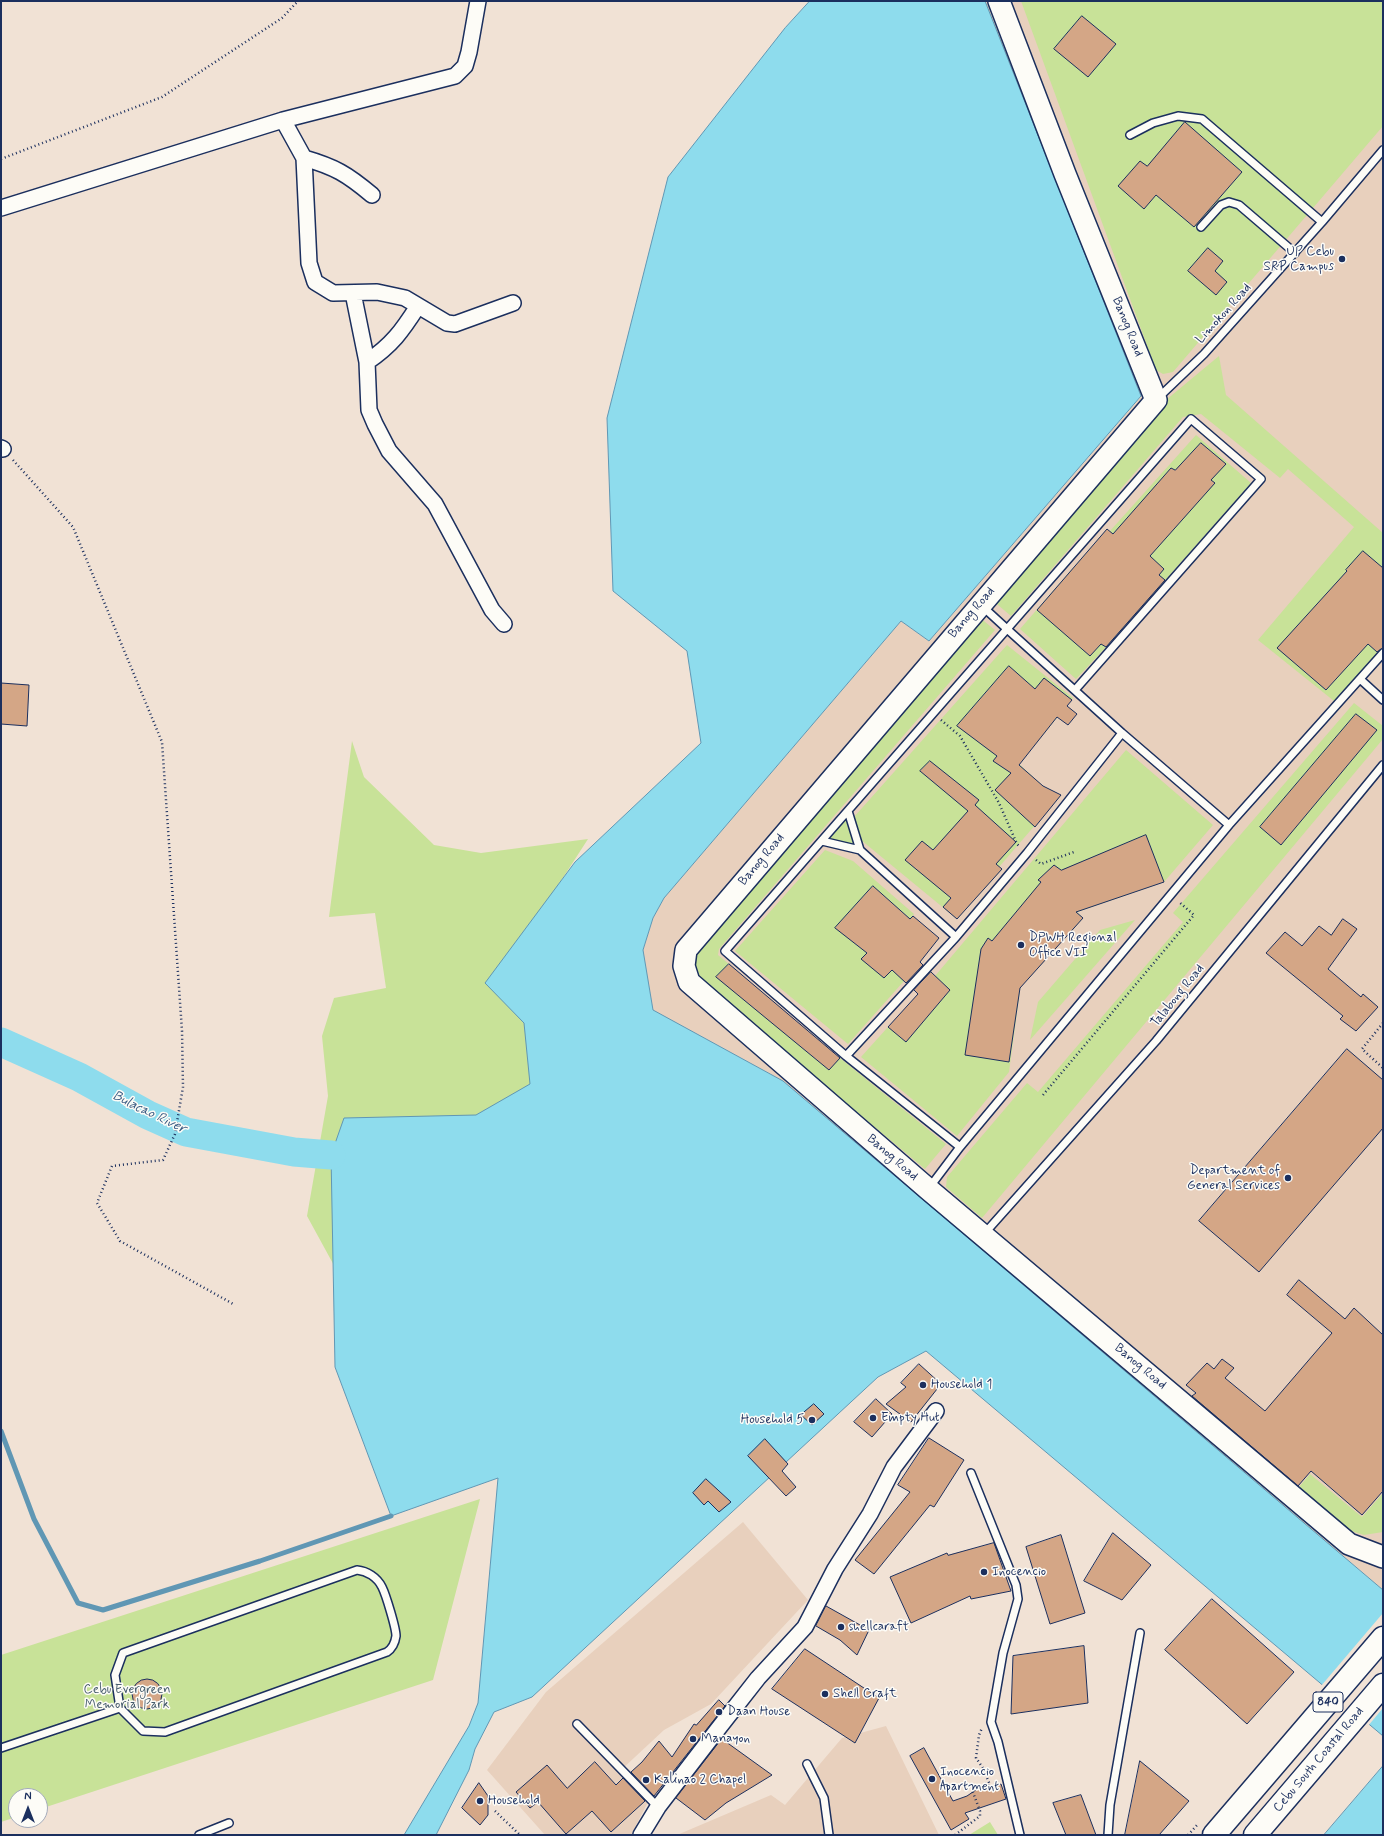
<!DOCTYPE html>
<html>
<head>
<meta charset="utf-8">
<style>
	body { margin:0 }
	#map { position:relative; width:1384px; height:1836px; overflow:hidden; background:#f1e2d5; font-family:Mynerve,sans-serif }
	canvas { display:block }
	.frame { position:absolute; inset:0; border:2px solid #1b2f5e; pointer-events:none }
	.north { position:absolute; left:8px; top:1788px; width:40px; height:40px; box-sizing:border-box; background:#fdfcf7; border:1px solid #a3aaba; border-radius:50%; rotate:0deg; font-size:11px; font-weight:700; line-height:16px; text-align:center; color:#1b2f5e }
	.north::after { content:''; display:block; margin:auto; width:14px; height:18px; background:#1b2f5e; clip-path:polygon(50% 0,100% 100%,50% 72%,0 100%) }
</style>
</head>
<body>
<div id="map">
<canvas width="1384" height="1836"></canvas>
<div class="frame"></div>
<div class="north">N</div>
</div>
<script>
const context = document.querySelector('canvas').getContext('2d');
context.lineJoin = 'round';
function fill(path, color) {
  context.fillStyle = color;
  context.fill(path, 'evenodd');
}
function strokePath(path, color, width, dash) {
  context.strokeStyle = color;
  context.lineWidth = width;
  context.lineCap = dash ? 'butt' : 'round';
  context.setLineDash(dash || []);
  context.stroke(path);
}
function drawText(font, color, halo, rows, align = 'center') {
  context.font = font + ' Mynerve,sans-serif';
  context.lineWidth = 3;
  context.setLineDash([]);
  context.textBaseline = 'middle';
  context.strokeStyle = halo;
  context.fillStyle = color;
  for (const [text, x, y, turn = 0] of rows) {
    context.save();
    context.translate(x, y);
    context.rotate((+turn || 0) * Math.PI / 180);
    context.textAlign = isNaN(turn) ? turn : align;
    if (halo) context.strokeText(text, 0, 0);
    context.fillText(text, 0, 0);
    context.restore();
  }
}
fill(new Path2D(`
	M983 1H1383V1590L783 1081 653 1011 643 950 653 918 664 898 901 621 929 641 1142 396Z
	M743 1522 808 1600 711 1704 664 1730 620 1771 649 1800 631 1835H545L487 1770 546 1692Z
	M886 1726 939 1835H677L771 1795 785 1805 842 1738Z`), '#e8d0bd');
fill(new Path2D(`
	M1021 1H1383V126L1173 372 1163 374 1156 370Z
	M1219 356 1226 395 1383 533V647L1334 701 1258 640 1354 527 1288 469 1280 478 1201 414 1183 417 1011 616 992 600 1166 400Z
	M1196 435 1251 483 1106 647 1076 679 1020 629 1107 529 1110 531Z
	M979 617 995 630 719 949 718 955 729 964 716 977 829 1070 840 1058 946 1144 925 1169 698 980 693 961 698 949Z
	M1007 645 1073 698 1019 764 1043 786 1061 795 999 867 1002 869 957 919 861 840 854 817Z
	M1354 703 1383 726V739L982 1218 946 1187 947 1177 1027 1083 1038 1092 1183 922 1173 913Z
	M352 741 364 777 434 845 481 853 588 839 502 972 548 1063 360 1313 307 1216 328 1096 322 1036 334 998 386 988 375 913 329 917Z
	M1126 750 1213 825 1164 882 1077 912 1083 918 1027 980 1022 975 1009 1072 957 1136 861 1057 888 1027 906 1042 950 990 935 976Z
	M848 811 860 850 822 841Z
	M825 850 853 861 914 914 910 919 873 886 836 928 860 948 863 946 869 951 862 959 884 978 892 970 904 981 848 1044 735 951Z
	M1135 920 1030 1040 1038 1002 1100 930Z
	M1310 1474 1362 1517 1383 1493V1532L1364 1535 1351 1531 1299 1487Z
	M480 1499 433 1680 40 1809V1796H16V1817L1 1822V1655Z
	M990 1822 998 1835H969Z`), '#c8e298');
const water = new Path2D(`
	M810 1H985L1141 396 929 641 901 621 664 898 653 918 643 950 653 1010 783 1081 1383 1590V1736L926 1351 878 1377 532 1697 494 1712 475 1749 469 1770 436 1835H404L469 1726 478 1703 498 1478 391 1516 335 1367 331 1155 344 1118 476 1115 530 1084 524 1023 485 983 575 862 701 743 687 651 613 591 607 418 668 177 785 28Z
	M1383 1766V1835H1324Z`);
fill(water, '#8edced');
strokePath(water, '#6097b4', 1);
fill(new Path2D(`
	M1383 1613V1708L1368 1726 1321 1686Z`), '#f1e2d5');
strokePath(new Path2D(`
	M1 1431 34 1519 78 1603 103 1610 260 1561 391 1516`), '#6097b4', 5);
strokePath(new Path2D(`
	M1 1042 79 1077 148 1115 186 1132 294 1152 331 1155`), '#8edced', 29);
const building = new Path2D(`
	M1082 16 1116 44 1088 77 1054 49Z
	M1185 122 1242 172 1194 227 1156 195 1144 209 1118 186 1140 161 1147 166Z
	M1208 248 1223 261 1215 271 1227 282 1216 295 1188 271Z
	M1201 443 1226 464 1211 480 1215 483 1150 556 1164 569 1159 575 1165 580 1106 647 1101 644 1090 656 1037 610 1107 529 1113 534 1171 468 1175 470Z
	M1363 551 1383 568V648L1377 652 1368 644 1326 690 1277 648 1347 571 1346 570Z
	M1009 666 1035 689 1044 678 1072 700 1067 706 1077 714 1068 725 1057 717 1019 765 1043 786 1061 795 1035 827 995 790 1011 773 993 761 997 756 957 726Z
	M1 683 29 685 27 726 1 724Z
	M1356 714 1377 730 1281 845 1260 827Z
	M930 761 979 800 975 805 1016 842 996 864 1002 869 957 919 943 907 951 898 905 860 922 841 933 850 968 811 920 771Z
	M1146 835 1164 882 1076 912 1083 918 1020 988 1009 1062 965 1055 981 949 988 938 992 941 1041 882 1038 880 1054 865 1061 870Z
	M873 886 910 919 913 916 939 938 920 962 923 965 906 983 892 970 884 978 861 959 867 953 835 928Z
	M1343 919 1357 929 1328 969 1361 997 1363 994 1378 1007 1356 1031 1340 1019 1343 1016 1266 953 1285 932 1302 946 1319 926 1331 935Z
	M729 964 840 1058 829 1070 716 977Z
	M931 972 950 990 906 1042 888 1027 918 994 914 990Z
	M1347 1049 1383 1080V1128L1259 1272 1199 1221Z
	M1299 1280 1345 1319 1354 1308 1383 1335V1491L1362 1515 1311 1471 1298 1486 1192 1396 1196 1393 1186 1385 1207 1363 1214 1369 1222 1359 1234 1368 1225 1378 1265 1411 1332 1333 1287 1295Z
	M919 1364 941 1384 911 1422 886 1404 906 1387 901 1383Z
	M876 1399 892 1414 872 1437 854 1422Z
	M814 1404 824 1414 812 1425 801 1415Z
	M929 1438 964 1460 934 1507 930 1505 874 1574 855 1560 910 1492 898 1485Z
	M765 1439 788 1464 782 1471 796 1487 786 1496 748 1456Z
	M706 1479 731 1502 719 1512 708 1501 704 1505 693 1493Z
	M1113 1533 1151 1565 1122 1600 1084 1581Z
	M1061 1535 1085 1613 1050 1624 1026 1547Z
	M994 1543 1011 1591 971 1599 970 1596 911 1623 890 1577 947 1553 948 1555Z
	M1212 1599 1294 1672 1247 1724 1165 1650Z
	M826 1606 869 1630 857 1655 840 1640 816 1626Z
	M1084 1646 1088 1703 1011 1714 1013 1656Z
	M805 1649 879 1698 855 1743 772 1689Z
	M132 1694a15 15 0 1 1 30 0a15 15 0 1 1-30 0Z
	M719 1700 725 1706 654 1796 631 1772 642 1762 659 1741 672 1757 694 1724 696 1725Z
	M722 1739 772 1775 726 1803 705 1820 676 1798Z
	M924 1748 953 1801 967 1796 986 1783 988 1789 1001 1784 1006 1799 965 1813 969 1819 951 1830 910 1756Z
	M1140 1761 1189 1801 1159 1835H1125Z
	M595 1762 616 1785 623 1778 645 1801 611 1832 592 1811 566 1834 538 1802 530 1808 516 1792 547 1765 567 1788Z
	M479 1783 488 1796V1815L480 1825 462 1808Z
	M1081 1795 1096 1835H1066L1053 1803Z`);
fill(building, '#d4a686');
strokePath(building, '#1b2f5e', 1);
const lane = new Path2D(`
	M1130 135 1153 123 1178 116 1202 119 1322 222
	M1201 227 1221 205 1229 202 1239 205 1295 253
	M1158 398 1204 354 1322 222 1383 150
	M982 606 1007 629 1191 419 1261 479 1075 690
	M1360 679 1383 700
	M848 811 860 850
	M822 841 860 850 956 937
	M846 1056 956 937 1027 853 1122 733
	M960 1147 846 1056 725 951 1007 629 1122 733 1229 825
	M929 1188 960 1147 1229 825 1383 653
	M984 1234 1156 1041 1383 765
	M971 1473 1016 1585 1018 1599 1003 1653 991 1722 998 1742 1020 1835
	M357 1570C367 1571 377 1577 382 1587 386 1595 396 1628 396 1636 395 1643 393 1648 387 1652L165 1732 143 1731 120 1708 115 1675 123 1653Z
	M577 1724 658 1807
	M1 1748 120 1708
	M807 1764 824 1798 829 1835
	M199 1835 229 1823
	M1108 1835 1110 1805 1140 1633`);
const street = new Path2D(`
	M283 120 304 158 309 263 315 282 333 293 377 292 405 298 447 323 455 324 513 303
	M304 158C335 167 347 174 372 195
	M1 208 283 120 455 76 465 66 469 52 478 1
	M353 293 367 362 369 410 375 424 389 451 435 504 492 610 504 624
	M367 362C392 345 402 331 418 306
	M1 448 3 449
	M641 1835 658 1807 718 1729 758 1678 805 1627 835 1569 870 1514 894 1467 936 1411`);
const secondary = new Path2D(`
	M999 1 1065 174 1156 400 686 950 684 966 689 982 928 1189 1349 1544 1383 1557`);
const highway = new Path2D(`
	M1214 1835 1383 1638
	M1255 1835 1383 1685`);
strokePath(lane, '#1b2f5e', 10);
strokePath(street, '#1b2f5e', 18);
strokePath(secondary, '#1b2f5e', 24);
strokePath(highway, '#1b2f5e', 25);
strokePath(new Path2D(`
	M1 159 162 97 282 18 298 1
	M13 460 73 527 162 742 182 1031 183 1087 175 1134 163 1160 112 1166 97 1203 120 1241 235 1305
	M941 720 960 736 999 803 1017 844 1019 846
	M1036 860 1041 864 1074 852
	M1383 1023 1362 1049 1383 1068
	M1043 1095 1194 915 1179 902
	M495 1811 520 1835
	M955 1835 980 1816V1811L972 1790 990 1785 983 1768 976 1758 979 1735 982 1728
	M1188 1835 1198 1824`), '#1b2f5e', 2.5, [1, 3]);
strokePath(lane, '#fdfcf7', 7);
strokePath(street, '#fdfcf7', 15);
strokePath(secondary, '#fdfcf7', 21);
strokePath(highway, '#fdfcf7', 22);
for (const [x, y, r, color] of [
	[1342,259,4,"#1b2f5e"],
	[1021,945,4,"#1b2f5e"],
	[1288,1178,4,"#1b2f5e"],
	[923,1385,4,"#1b2f5e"],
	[873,1418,4,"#1b2f5e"],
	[812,1420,4,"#1b2f5e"],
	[984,1572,4,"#1b2f5e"],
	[841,1627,4,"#1b2f5e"],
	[825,1694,4,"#1b2f5e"],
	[719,1712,4,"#1b2f5e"],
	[693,1739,4,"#1b2f5e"],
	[932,1779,4,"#1b2f5e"],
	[646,1780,4,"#1b2f5e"],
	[480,1801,4,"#1b2f5e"]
]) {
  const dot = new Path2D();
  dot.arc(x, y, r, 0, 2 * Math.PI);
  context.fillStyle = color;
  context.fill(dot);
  strokePath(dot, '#fdfcf7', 1.5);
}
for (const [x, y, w] of [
	[1328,1702,30]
]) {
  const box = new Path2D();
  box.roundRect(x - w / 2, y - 10, w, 20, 3);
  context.fillStyle = '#fdfcf7';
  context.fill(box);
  strokePath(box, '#1b2f5e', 1);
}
drawText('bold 12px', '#1b2f5e', null, [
	["840",1328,1702]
]);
drawText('13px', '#1b2f5e', '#fdfcf7', [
	["UP Cebu",1334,252,"right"],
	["SRP Campus",1334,267,"right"],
	["DPWH Regional",1029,938],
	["Office VII",1029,953],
	["Department of",1280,1171,"right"],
	["General Services",1280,1186,"right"],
	["Household 1",931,1385],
	["Empty Hut",881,1418],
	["Household 5",804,1420,"right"],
	["Inocencio",992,1572],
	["shellcaraft",849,1627],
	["Shell Craft",833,1694],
	["Daan House",727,1712],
	["Manayon",701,1739],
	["Inocencio",940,1772],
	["Apartment",940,1787],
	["Kalinao 2 Chapel",654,1780],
	["Household",488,1801]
], 'left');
drawText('13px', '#1b2f5e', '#fdfcf7', [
	["Limokon Road",1224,314,-48],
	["Banog Road",1127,327,68],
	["Banog Road",972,613,-49],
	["Banog Road",762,860,-50],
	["Talabong Road",1178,996,-51],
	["Banog Road",892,1158,41],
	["Banog Road",1140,1367,40],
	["Cebu South Coastal Road",1319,1760,-50]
]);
drawText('13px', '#465c6c', '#fdfcf7', [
	["Cebu Evergreen",127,1690],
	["Memorial Park",127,1705]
]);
drawText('italic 14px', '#385a82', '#fdfcf7', [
	["Bulacao River",149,1113,26]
]);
</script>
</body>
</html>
